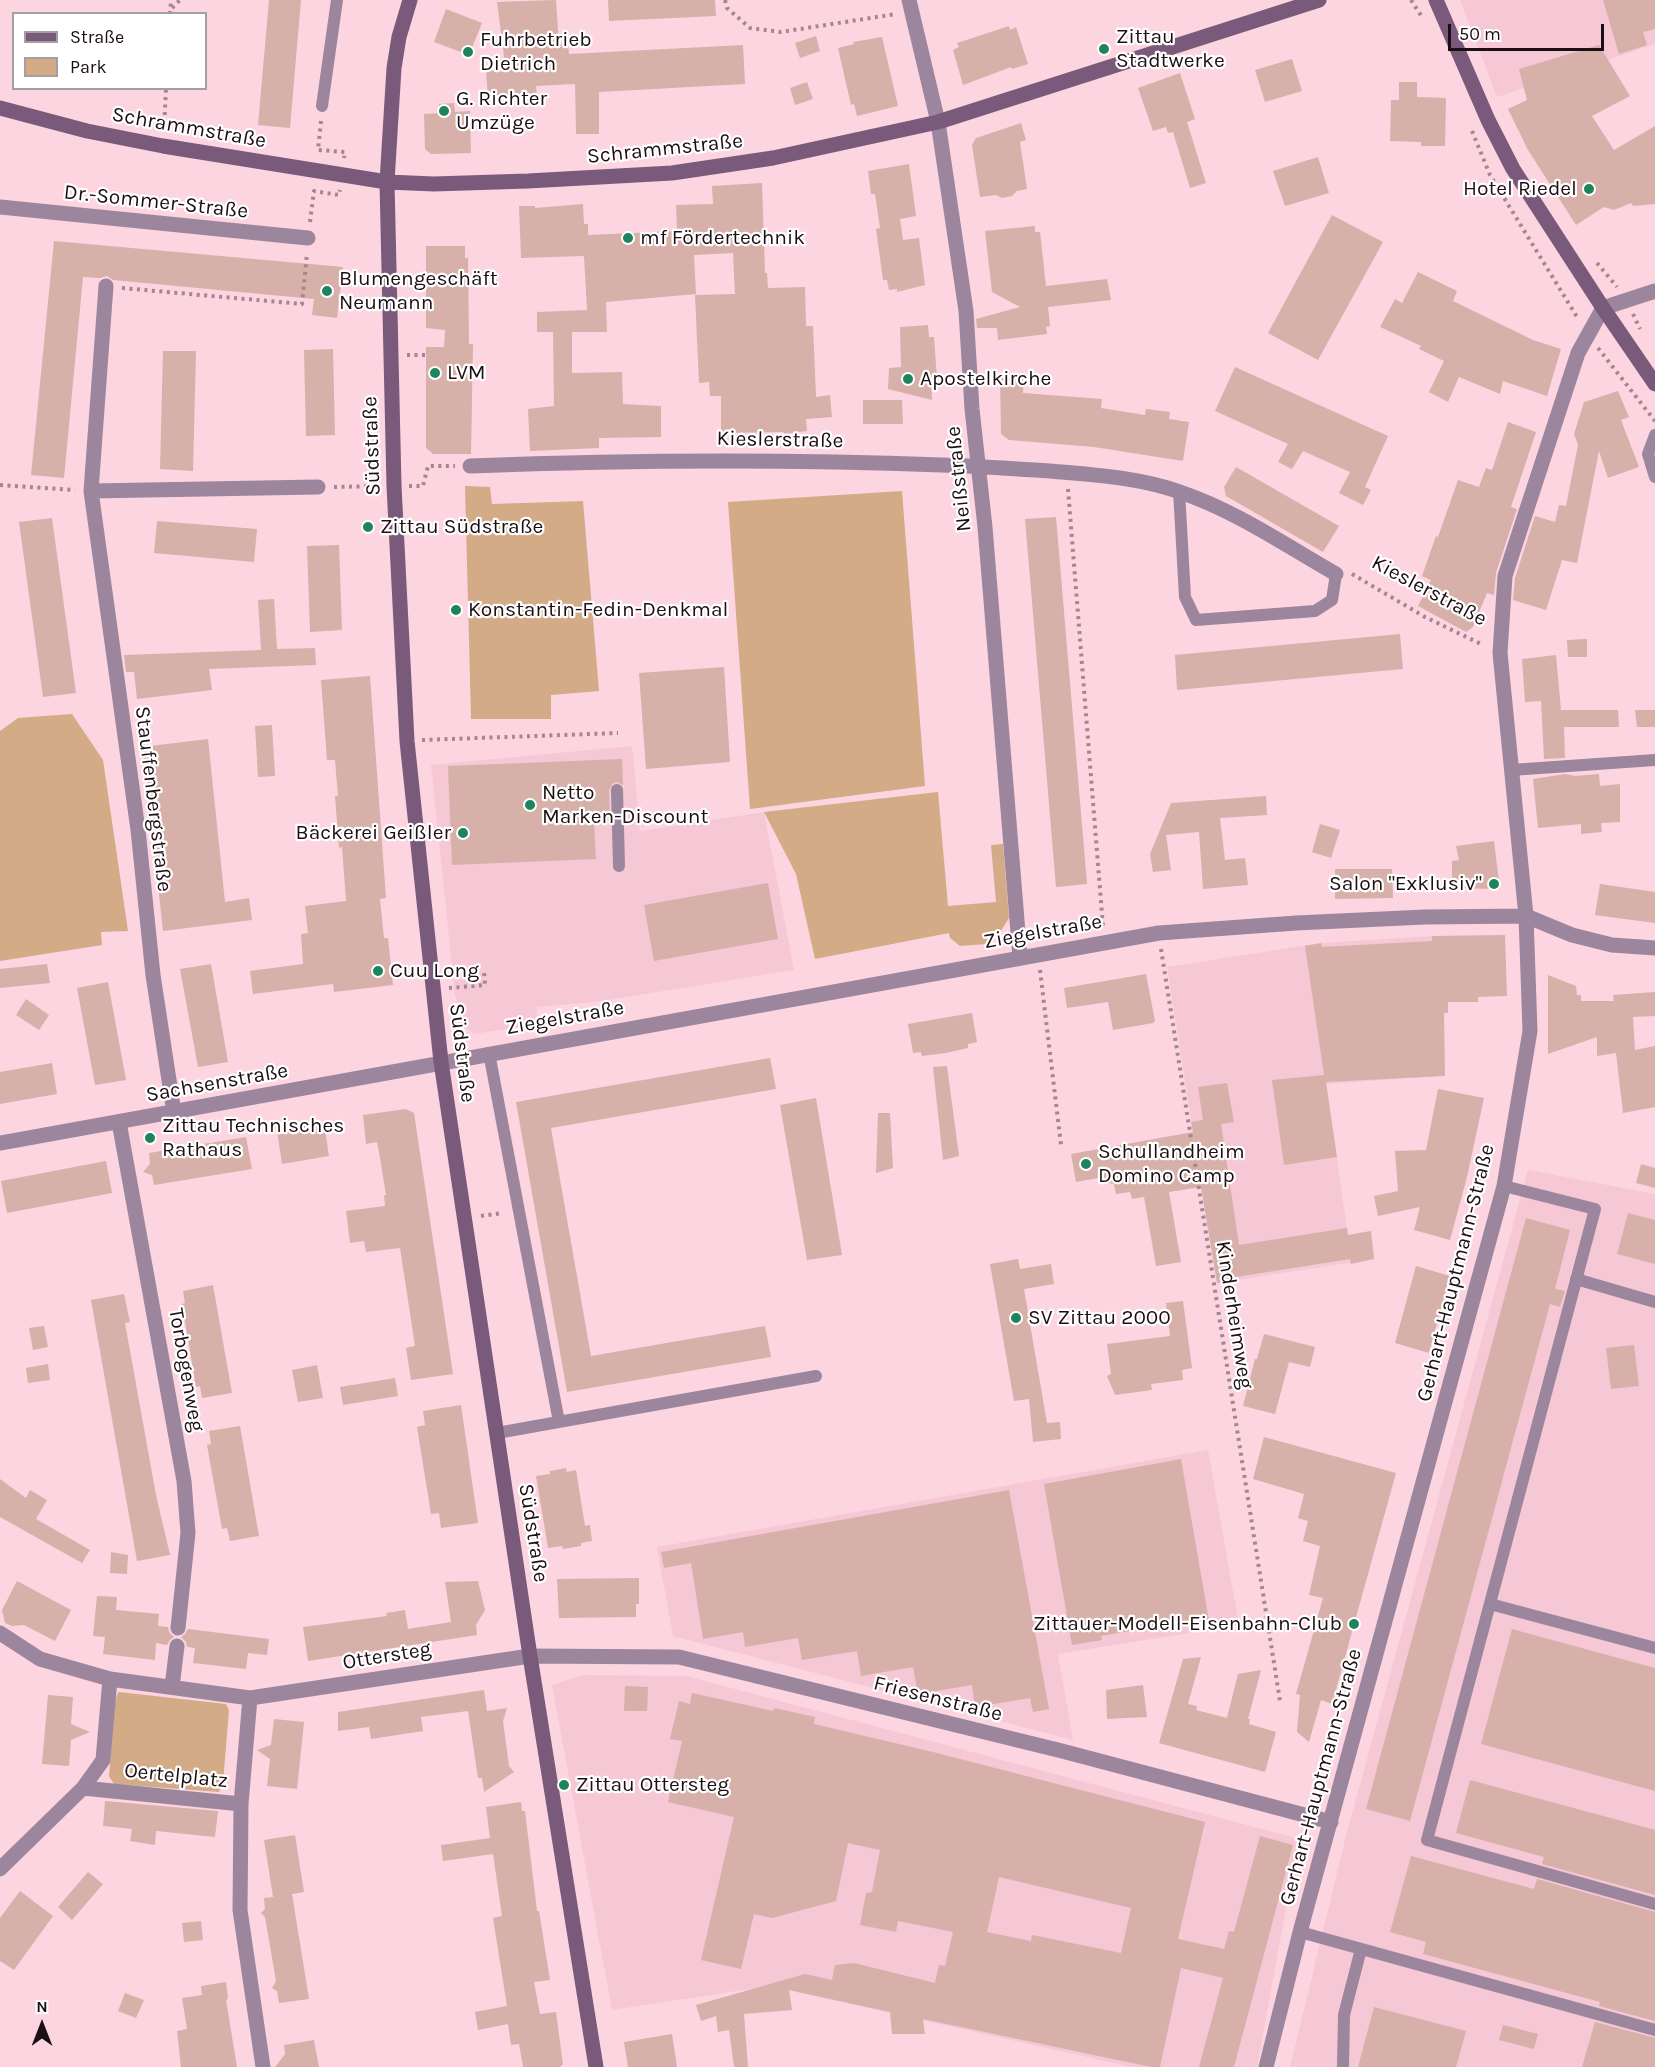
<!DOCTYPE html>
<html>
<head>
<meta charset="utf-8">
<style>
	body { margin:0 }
	#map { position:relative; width:1655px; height:2067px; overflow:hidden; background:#fcd5e1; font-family:Karla,sans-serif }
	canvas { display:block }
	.legend { position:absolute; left:12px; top:12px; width:195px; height:78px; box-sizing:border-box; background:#fff; border:2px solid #a49fa1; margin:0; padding:8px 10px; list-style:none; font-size:18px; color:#1c0f13 }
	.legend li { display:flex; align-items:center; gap:12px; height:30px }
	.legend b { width:30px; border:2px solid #a49fa1 }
	.north { position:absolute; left:12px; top:1995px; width:60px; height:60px; -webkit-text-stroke:4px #fff; paint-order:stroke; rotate:0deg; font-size:16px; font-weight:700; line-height:24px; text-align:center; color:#1c0f13 }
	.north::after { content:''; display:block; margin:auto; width:21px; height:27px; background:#1c0f13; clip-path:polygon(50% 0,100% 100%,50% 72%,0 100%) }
	.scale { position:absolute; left:1448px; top:24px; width:156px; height:27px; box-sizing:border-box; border:3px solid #1c0f13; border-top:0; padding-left:8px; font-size:18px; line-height:21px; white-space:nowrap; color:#1c0f13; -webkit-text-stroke:4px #fff; paint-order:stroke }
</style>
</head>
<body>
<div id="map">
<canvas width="1655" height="2067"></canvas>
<ul class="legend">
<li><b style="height:8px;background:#7a5a7b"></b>Straße</li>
<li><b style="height:16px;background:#d3ab87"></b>Park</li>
</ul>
<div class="north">N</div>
<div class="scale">50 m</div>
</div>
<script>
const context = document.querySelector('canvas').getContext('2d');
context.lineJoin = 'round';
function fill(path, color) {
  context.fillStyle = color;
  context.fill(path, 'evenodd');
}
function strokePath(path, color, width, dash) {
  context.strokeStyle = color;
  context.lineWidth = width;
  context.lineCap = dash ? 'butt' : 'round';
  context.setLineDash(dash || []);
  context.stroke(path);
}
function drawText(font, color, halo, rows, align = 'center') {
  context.font = font + ' Karla,sans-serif';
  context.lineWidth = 4.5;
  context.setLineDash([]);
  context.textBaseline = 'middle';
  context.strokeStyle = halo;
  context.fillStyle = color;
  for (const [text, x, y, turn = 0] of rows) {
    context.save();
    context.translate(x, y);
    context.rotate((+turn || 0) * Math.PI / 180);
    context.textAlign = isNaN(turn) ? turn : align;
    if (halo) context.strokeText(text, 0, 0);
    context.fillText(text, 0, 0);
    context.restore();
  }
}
fill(new Path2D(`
	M1460 0H1655V44L1497 97Z
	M632 746 640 831 764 812 794 970 595 1002 537 1007 536 1024 474 1034 463 1025 455 995 431 765Z
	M1432 936 1436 1076 1326 1084 1348 1235 1371 1231 1374 1259 1217 1283 1167 967 1321 943Z
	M1528 1170 1655 1194V2067H1290L1347 1832Z
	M1208 1450 1239 1625 1058 1654 1073 1740 673 1636 657 1547Z
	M583 1675 686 1676 1292 1837 1297 1844 1296 1853 1257 2067H1132L769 1986 612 2010 552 1685Z`), '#f6c7d5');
fill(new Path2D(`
	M465 486 490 487 492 504 583 501 599 691 551 695V719H471Z
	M902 491 925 786 750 809 728 502Z
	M72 714 103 760 128 931 101 932 102 945 0 961V731L18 718Z
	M938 792 948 906 996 902 991 845 1003 844 1009 918 999 934 987 944 960 946 950 938 949 933 815 959 796 874 764 812Z
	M119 1692 226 1704 229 1710 223 1783 219 1792 114 1784 109 1776 115 1703 117 1695Z`), '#d3ab87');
fill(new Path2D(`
	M269 0H301L290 128 258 125Z
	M556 0 559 44 568 43 569 54 743 45 745 84 599 92V134H576L575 84 536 86 537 97 488 99 486 70 506 72 497 2Z
	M608 0H715L716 16 609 21Z
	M1603 0H1655V29L1643 32 1647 45 1619 54Z
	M446 9 482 23 469 55 434 42Z
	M1009 26 1010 30 1016 27 1028 64 1012 69 1011 67 963 85 953 50 959 47 957 43Z
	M816 36 820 51 800 58 795 43Z
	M882 37 898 106 857 116 854 104 851 105 838 48 854 44 853 42Z
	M1599 45 1630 96 1592 116 1614 150 1655 126V204L1633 206 1631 203 1614 210 1604 207 1576 225 1528 150 1508 109 1527 100 1519 69Z
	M1292 59 1302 91 1265 102 1255 70Z
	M1180 73 1195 119 1187 122 1206 183 1190 188 1173 132 1168 133 1166 127 1153 131 1138 88Z
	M807 82 813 99 795 105 790 88Z
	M1399 82H1417V97L1446 98 1445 146H1421V142L1390 141 1391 100H1399Z
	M454 103 455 112 470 111 471 153 431 154 425 149 424 114 439 113V104Z
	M1021 123 1026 140 1020 142 1027 189 1017 191 1012 196 1002 198 996 195 980 197 972 145 976 138Z
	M1318 157 1329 193 1285 206 1273 171Z
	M909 164 916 216 900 219 903 240 919 238 925 285 897 292V289L889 290 887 280H883L876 229 880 228 875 194H871L868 171Z
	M762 183 765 273H767L768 288 805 287 806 326H813L816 397 830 395 832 417 806 419 807 431 784 434V432L721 433V396H710L709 382 699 383 695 295 735 294 733 253 694 255 696 294 606 302 607 332H572V373L622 372 623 404 661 406V437L599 438V448L530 451 528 409 554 406 553 332H537V312L587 310 584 256 521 258 519 206H535V208L583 204 584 224H588V235L677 231 676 205 713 204 712 186Z
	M1332 215 1383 242 1318 360 1268 333Z
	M1035 226V232H1040L1046 286 1107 279 1111 300 1048 307 1050 326 1046 327 1047 334 998 340 997 328H977L976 319 1020 307 992 292 985 231Z
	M54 241 343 267 337 318 312 315 314 299 113 280 107 276 100 278 83 277 64 478 31 475Z
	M426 246H465V258H468L469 344H473L471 454H433L426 448V347H444L445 330 426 328Z
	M1418 272 1457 291 1453 301 1533 340 1561 349 1547 396 1503 381 1500 394 1459 377 1448 402 1429 392 1444 361 1419 349 1421 346 1380 327 1395 299 1402 303Z
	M928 325 929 337H934L937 378H931L932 400 888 389 889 368 901 367 900 327Z
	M333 349 335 435 306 436 304 350Z
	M163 351H196L193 471 160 469Z
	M1235 367 1388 436 1365 487 1371 490 1363 505 1339 493 1350 472 1303 451 1292 469 1278 462 1288 444 1215 411Z
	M1000 377 1024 379 1023 393 1102 399 1101 408 1145 415 1146 409 1170 412 1169 419 1189 422 1183 461 1094 447 1009 440 1001 434Z
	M1618 391 1629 417 1621 420 1639 467 1608 478 1599 451 1577 563 1562 560 1546 610 1513 600 1515 578 1535 516 1555 522 1559 505 1566 506 1578 445 1574 434 1584 402Z
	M863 400H902L903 424H863Z
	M1508 422 1536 432 1511 507 1517 509 1496 573 1494 595 1487 593 1473 627 1466 632 1418 606 1431 580 1422 576 1436 536 1438 537 1458 480 1479 487 1486 468 1492 470Z
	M1236 467 1339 526 1323 552 1226 496 1224 487Z
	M1056 517 1087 884 1056 887 1025 519Z
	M52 518 76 693 43 697 19 522Z
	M157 521 257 529 254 562 154 553Z
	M339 545 342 630 310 632 307 546Z
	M274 599 277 649 315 648 316 665 209 669 212 690 137 699 134 672H126L124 655 261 650 258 600Z
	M1400 634 1403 669 1177 690 1175 655Z
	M1587 639V657H1568L1567 640Z
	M1556 655 1561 710H1618L1619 727H1564L1565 758 1544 759 1541 701 1525 702 1522 659Z
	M724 667 730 762 646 769 639 673Z
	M370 676 386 898 380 899 384 938H388L393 985 334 992 333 984 253 994 250 971 303 964 301 934 308 933 305 906 346 901 342 847 339 848 335 796H338L335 760H327L321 680Z
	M1635 710H1655V727H1637Z
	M272 725 275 776 258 777 255 726Z
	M208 739 225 902 249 898 252 920 163 931 145 765 142 747Z
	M622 759 623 785 617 782 613 783 609 790 610 820 594 821 596 859 452 865 448 766Z
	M1565 774 1575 776 1599 774 1600 786 1620 784V822L1601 823 1602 832 1581 834V824L1538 828 1533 779Z
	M1266 796 1267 815 1220 818 1225 860 1245 858 1248 885 1203 889 1199 832 1166 835 1171 870 1153 872 1150 854 1171 803Z
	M1320 824 1340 830 1331 858 1312 852Z
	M1494 841 1500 889 1452 888V861L1459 860 1456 846Z
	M1335 869H1392L1393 898 1335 899Z
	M768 883 778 939 654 961 644 905Z
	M1600 884 1655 892V923L1595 915Z
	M1505 935 1507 996 1478 997V1002H1448V1013H1444L1445 1076 1326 1082 1337 1157 1284 1165 1272 1080 1324 1075 1305 946 1321 943 1322 947 1432 941V936Z
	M47 964 50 983 0 988V969Z
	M211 964 228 1062 198 1067 180 969Z
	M1146 974 1155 1021 1153 1023 1113 1030 1108 1002 1067 1008 1064 988Z
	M1548 975 1576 986 1577 995H1581V1001H1614L1613 995 1655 992V1016L1633 1017 1635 1050 1655 1046V1107L1623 1113 1616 1053 1597 1056V1037L1548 1054Z
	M108 982 126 1080 95 1085 77 988Z
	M26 999 49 1015 39 1030 16 1015Z
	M972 1013 977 1042 968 1044V1048L946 1053 922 1056 921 1052 913 1053 908 1024Z
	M770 1058 776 1089 551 1128 591 1356 765 1326 771 1357 567 1392 516 1102Z
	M52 1063 57 1094 0 1104V1072Z
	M947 1066 959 1156 943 1160 933 1067Z
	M1227 1083 1234 1122 1221 1124 1239 1245 1347 1228 1348 1235 1371 1231 1374 1259 1351 1264 1350 1259 1236 1277 1237 1281 1217 1283 1201 1187 1169 1192 1181 1262 1156 1266 1144 1197 1132 1199 1130 1192 1116 1194 1114 1184 1108 1183 1104 1177 1076 1182 1071 1154 1193 1132 1191 1122 1203 1120 1198 1087Z
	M1438 1089 1484 1098 1467 1177 1450 1240 1414 1230 1420 1207 1378 1216 1374 1196 1398 1191 1395 1151 1426 1150Z
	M816 1098 842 1255 807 1260 780 1105Z
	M406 1109 414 1113 453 1374 411 1380 406 1348 415 1346 400 1248 366 1252 364 1241 350 1243 346 1211 385 1206 384 1195H386L379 1152 377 1142 366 1144 363 1115Z
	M878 1113H890L893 1168 876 1173Z
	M324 1123 329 1156 282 1164 277 1131Z
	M246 1137 252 1169 154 1185 152 1175 143 1172 150 1164 149 1153Z
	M106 1161 112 1193 7 1213 1 1181Z
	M1641 1164 1655 1168V1188L1636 1183Z
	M1628 1213 1655 1220V1264L1617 1254Z
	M1526 1218 1570 1230 1555 1289 1565 1291 1560 1307 1550 1304 1410 1821 1366 1809Z
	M1018 1259 1020 1269 1051 1264 1054 1284 1024 1289 1047 1423 1060 1422 1061 1439 1033 1442 1029 1399 1014 1401 990 1264Z
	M1416 1266 1450 1276 1429 1353 1395 1343Z
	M213 1285 232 1393 202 1398 200 1386 196 1387 182 1304 185 1303 183 1291Z
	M124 1294 130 1322 125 1323 156 1495 170 1555 137 1561 91 1300Z
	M1183 1301 1192 1368 1182 1370 1183 1380 1151 1384 1152 1390 1115 1395 1107 1376 1111 1374 1107 1344 1170 1336 1166 1303Z
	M44 1326 48 1347 33 1350 29 1328Z
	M1264 1334 1315 1347 1310 1367 1289 1362 1275 1414 1243 1406 1255 1359H1257Z
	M1634 1345 1639 1386 1611 1389 1606 1348Z
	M48 1364 50 1380 28 1383 26 1368Z
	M317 1365 323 1398 298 1402 292 1370Z
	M395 1378 398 1396 343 1405 340 1387Z
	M461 1405 478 1523 441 1528 439 1513 431 1514 417 1427 425 1425 423 1411Z
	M240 1426 259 1536 230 1541 227 1528 222 1529 207 1445 211 1444 209 1431Z
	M1264 1437 1396 1473 1332 1704 1321 1700 1309 1742 1297 1732 1300 1695 1296 1694 1323 1598 1309 1595 1320 1546 1303 1541 1308 1521 1298 1518 1304 1494 1253 1479Z
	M1181 1459 1209 1621 1178 1626 1177 1623 1101 1636 1102 1640 1072 1645 1044 1484Z
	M566 1468 567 1472 576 1470 585 1526 590 1525 592 1541 581 1543V1546L563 1549 562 1546 548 1548 536 1476 550 1474V1471Z
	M0 1479 26 1498 30 1490 47 1500 36 1519 90 1550 82 1563 0 1517Z
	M1009 1490 1049 1709 1033 1712 1030 1698 975 1707 972 1685 918 1694 913 1667 861 1676 857 1651 802 1660 798 1638 745 1647 743 1632 703 1639 691 1563 664 1568 661 1552Z
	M111 1552 128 1555 127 1574 110 1573Z
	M639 1578V1604H636V1617L559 1618 557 1579Z
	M17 1581 71 1610 55 1641 24 1625 12 1626 5 1623 2 1610Z
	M478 1581 485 1610 476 1625 477 1635 308 1661 303 1627 387 1616 386 1613 405 1610 408 1629 451 1622 445 1582Z
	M97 1596 117 1597 116 1610 159 1614 158 1626 168 1627 169 1632 174 1637 170 1640 167 1645 156 1643 155 1660 103 1654 105 1637 93 1636Z
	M188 1629 269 1639 267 1655 248 1653 246 1669 193 1663 195 1648 187 1647 186 1642 181 1637 185 1634Z
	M1512 1629 1655 1668V1791L1481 1744Z
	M1201 1657 1188 1704 1197 1706 1196 1710 1227 1718 1238 1674 1261 1670 1248 1719H1250L1249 1724 1276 1732 1265 1772 1159 1743 1183 1659Z
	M1143 1685 1147 1717 1107 1719 1106 1690Z
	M625 1686 648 1687 647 1711H624Z
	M484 1690 487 1711 507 1708 503 1721 509 1766 514 1772 484 1792 482 1778H478L468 1711 421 1717 423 1731 371 1739 369 1727 338 1731V1712Z
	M692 1693 773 1711 774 1708 815 1717 814 1724 933 1752 1205 1822 1178 1939 1224 1949 1229 1931 1234 1932 1260 1836 1293 1845 1234 2067H1199L1223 1978 1181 1968 1160 2067H1151L923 2019 925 2034H892L890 2012 789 1990 792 2010 744 2014 748 2067H734L729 2030 718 2032 716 2016 701 2021 696 2005 805 1974 832 1980 835 1965 854 1963 935 1983 939 1965 945 1966 953 1932 898 1921 896 1932 860 1925 866 1893 872 1892 880 1850 848 1843 836 1901 772 1918 754 1914 741 1969 701 1960 734 1817 668 1802 682 1741 670 1739 679 1701 690 1704ZM999 1877 1131 1908 1121 1953 1032 1935 1031 1941 987 1932Z
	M48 1695 73 1697 71 1724 90 1732 71 1740 69 1766 42 1764Z
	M274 1719 304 1722 297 1789 267 1786 270 1759 257 1750 271 1745Z
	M1470 1780 1655 1830V1895L1542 1864 1544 1857 1456 1833Z
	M105 1801 218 1811 215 1837 156 1831 155 1845 130 1841 132 1829 103 1826Z
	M521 1802 522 1811H525L537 1911H539L550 1980 534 1982 540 2014 556 2012 563 2065H561V2067H523L519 2044 511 2045 508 2024 478 2030 475 2012 507 2006 493 1918 502 1916 493 1854 443 1861 441 1845 490 1838 486 1807Z
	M295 1835 304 1892 292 1894 309 1999 279 2003 277 1991 272 1988 276 1981 265 1917 261 1913 265 1909 264 1898 273 1897 264 1840Z
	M1411 1856 1534 1889 1537 1879 1655 1912V2021L1599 2006 1600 2002 1423 1954 1426 1942 1390 1932Z
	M88 1872 103 1884 72 1920 58 1907Z
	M20 1891 53 1916 14 1970 0 1961V1918Z
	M201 1921 203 1940 184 1942 182 1923Z
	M226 1982 228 1999 226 2000 237 2067H181L177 2031 187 2029 182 1998 202 1995 201 1986Z
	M125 1993 144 2000 136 2018 118 2011Z
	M1374 2007 1466 2031 1456 2067H1358Z
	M1595 2022 1655 2038V2067H1582Z
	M1503 2025 1538 2034 1534 2049 1499 2040Z
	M672 2034 677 2067H628L624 2042Z
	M314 2040 319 2067H275L285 2054 284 2045Z`), '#d7b0a9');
strokePath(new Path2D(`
	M725 0 727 8 750 28 781 32 896 14
	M1411 0 1422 17
	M172 8 180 0
	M170 14 171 0
	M321 121 318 150 345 152 344 158
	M164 130 166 88
	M1472 131 1490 175 1577 317
	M310 222 314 191 339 195 340 190
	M1597 263 1617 287
	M122 288 302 304 307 253
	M1633 314 1640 329
	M1598 348 1655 421
	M407 355H426
	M0 485 75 490
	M409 486H423L428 466H455
	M334 487 377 486
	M1068 489 1103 927
	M1352 574 1425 617 1483 645
	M422 740 618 733
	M1161 949 1280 1701
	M1040 970 1061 1145
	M449 988 485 985 484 972
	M481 1216 503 1213`), '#a3878f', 4, [3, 4.5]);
strokePath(new Path2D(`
	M322 106 337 0
	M1655 435 1648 454 1655 477
	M1179 491 1185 597 1196 620 1315 611 1332 600 1336 574
	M1511 770 1655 760
	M617 790 619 866
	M489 1053 559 1422
	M1504 1186 1595 1209 1427 1840 1655 1904
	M1576 1279 1655 1302
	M497 1433 816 1376
	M1490 1604 1655 1648
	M1300 1932 1655 2030
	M1343 2067 1344 2015 1361 1949`), '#9c869d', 12);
strokePath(new Path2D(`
	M909 0 938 122 966 311 972 409 985 527 1020 957
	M0 207 308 238
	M106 286 91 491 138 830 153 975 174 1113
	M470 466C628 460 784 459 942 465 978 466 1014 469 1050 471 1094 475 1138 477 1180 492 1236 511 1285 545 1336 574
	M91 491 318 487
	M119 1122 184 1481 188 1533 178 1628
	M0 1143 1159 933 1296 923 1425 917 1526 916 1572 935 1612 945 1655 948
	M0 1633 40 1659 110 1679 250 1698 530 1656 679 1657 1062 1751 1331 1822
	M110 1679 103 1760 83 1788 241 1804 250 1698
	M172 1687 177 1646
	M241 1804 240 1910 263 2067
	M0 1869 83 1788
	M1266 2067 1300 1932 1504 1186 1530 1031 1526 916 1500 653 1505 576 1578 353 1603 308 1655 291`), '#9c869d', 15);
strokePath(new Path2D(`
	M410 0 399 37 394 68 387 182 394 486 407 741 441 1062 530 1656 596 2067
	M1436 0 1488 120 1513 169 1603 308 1655 384
	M0 108 87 131 163 146 387 182 434 184 528 181 672 173 773 158 938 122 1319 0`), '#7a5a7b', 15);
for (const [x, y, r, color] of [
	[1104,49,6,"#1e845e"],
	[468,52,6,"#1e845e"],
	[444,111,6,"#1e845e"],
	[1589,189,6,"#1e845e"],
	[628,238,6,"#1e845e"],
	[327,291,6,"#1e845e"],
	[435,373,6,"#1e845e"],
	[908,379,6,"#1e845e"],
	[368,527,6,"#1e845e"],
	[456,610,6,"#1e845e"],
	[530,805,6,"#1e845e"],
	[463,833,6,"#1e845e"],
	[1494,884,6,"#1e845e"],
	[378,971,6,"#1e845e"],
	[150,1138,6,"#1e845e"],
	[1086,1164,6,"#1e845e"],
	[1016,1318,6,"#1e845e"],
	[1354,1624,6,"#1e845e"],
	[564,1785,6,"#1e845e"]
]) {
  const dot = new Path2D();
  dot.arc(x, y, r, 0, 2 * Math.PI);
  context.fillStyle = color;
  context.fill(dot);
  strokePath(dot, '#fff', 2);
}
drawText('21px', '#1c0f13', '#fff', [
	["Zittau",1116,37],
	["Stadtwerke",1116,61],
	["Fuhrbetrieb",480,40],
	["Dietrich",480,64],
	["G. Richter",456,99],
	["Umzüge",456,123],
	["Hotel Riedel",1577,189,"right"],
	["mf Fördertechnik",640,238],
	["Blumengeschäft",339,279],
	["Neumann",339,303],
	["LVM",447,373],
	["Apostelkirche",920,379],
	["Zittau Südstraße",380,527],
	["Konstantin-Fedin-Denkmal",468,610],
	["Netto",542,793],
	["Marken-Discount",542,817],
	["Bäckerei Geißler",451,833,"right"],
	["Salon \"Exklusiv\"",1482,884,"right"],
	["Cuu Long",390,971],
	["Zittau Technisches",162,1126],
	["Rathaus",162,1150],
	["Schullandheim",1098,1152],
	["Domino Camp",1098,1176],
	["SV Zittau 2000",1028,1318],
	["Zittauer-Modell-Eisenbahn-Club",1342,1624,"right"],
	["Zittau Ottersteg",576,1785]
], 'left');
drawText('21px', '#1c0f13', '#fff', [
	["Schrammstraße",189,128,10],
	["Schrammstraße",665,149,-6],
	["Dr.-Sommer-Straße",156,202,6],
	["Kieslerstraße",780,440,1],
	["Südstraße",372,446,-92],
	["Neißstraße",959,479,-96],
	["Kieslerstraße",1429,591,28],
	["Stauffenbergstraße",153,799,83],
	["Ziegelstraße",1043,932,-10],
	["Ziegelstraße",565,1018,-10],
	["Südstraße",462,1053,83],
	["Sachsenstraße",217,1083,-10],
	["Gerhart-Hauptmann-Straße",1456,1273,-76],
	["Kinderheimweg",1234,1315,81],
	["Torbogenweg",186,1370,80],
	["Südstraße",533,1533,81],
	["Ottersteg",387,1656,-9],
	["Friesenstraße",938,1699,14],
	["Oertelplatz",176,1776,6],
	["Gerhart-Hauptmann-Straße",1321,1777,-75]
]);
</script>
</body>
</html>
